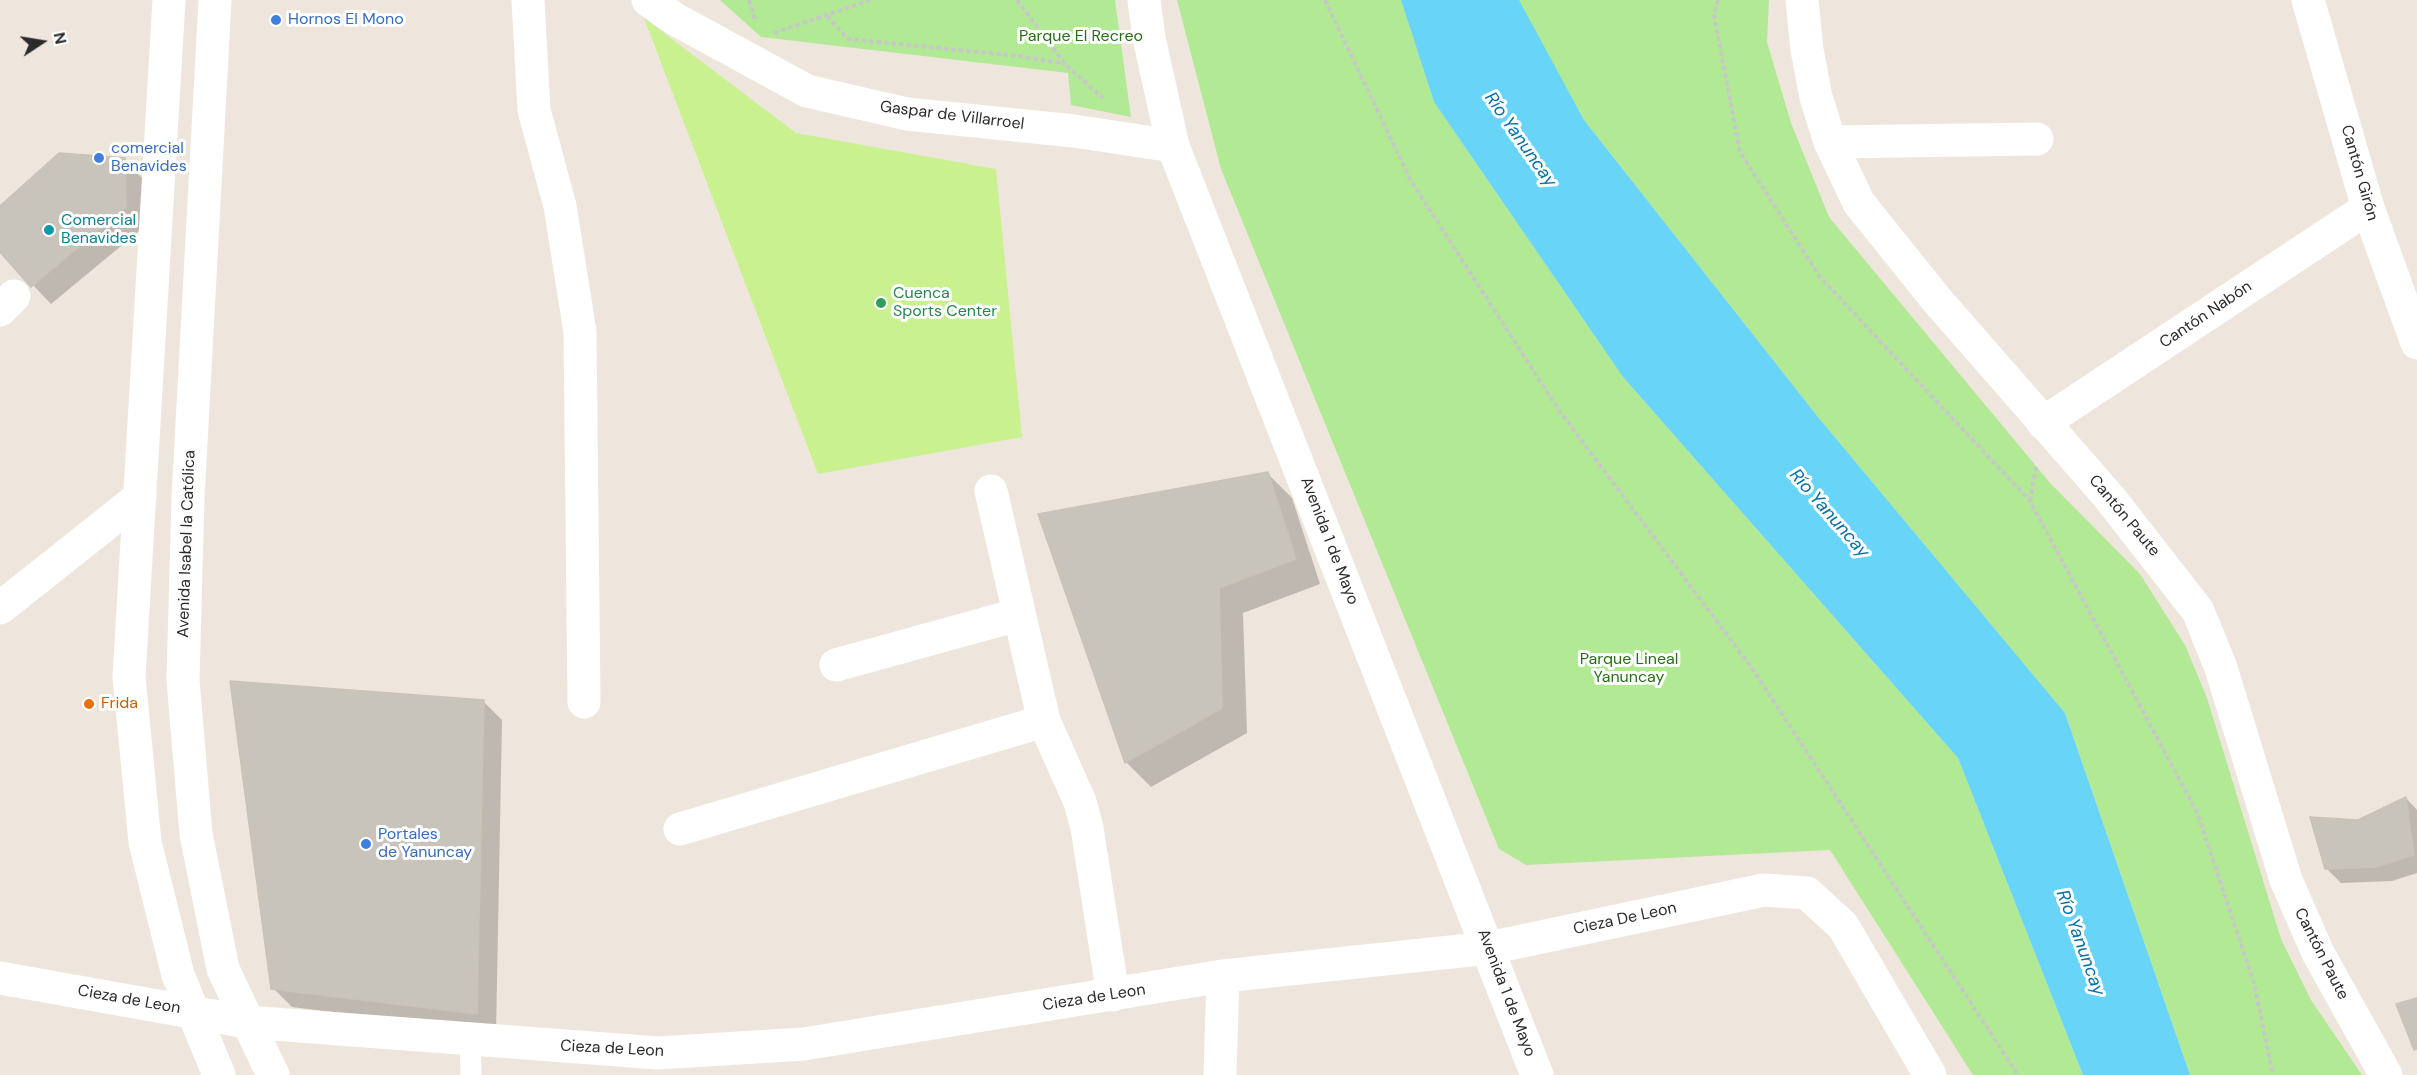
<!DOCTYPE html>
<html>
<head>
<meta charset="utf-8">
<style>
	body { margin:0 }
	#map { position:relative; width:2417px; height:1075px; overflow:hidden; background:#eee6dc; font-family:"DM Sans",sans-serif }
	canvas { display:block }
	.north { position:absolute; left:12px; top:12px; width:60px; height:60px; -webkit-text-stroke:4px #fff; paint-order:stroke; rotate:78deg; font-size:16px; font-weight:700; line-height:24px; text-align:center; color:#2b2b2b }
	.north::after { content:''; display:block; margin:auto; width:21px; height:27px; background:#2b2b2b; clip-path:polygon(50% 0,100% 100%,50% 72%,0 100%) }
</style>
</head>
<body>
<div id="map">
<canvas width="2417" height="1075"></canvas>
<div class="north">N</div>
</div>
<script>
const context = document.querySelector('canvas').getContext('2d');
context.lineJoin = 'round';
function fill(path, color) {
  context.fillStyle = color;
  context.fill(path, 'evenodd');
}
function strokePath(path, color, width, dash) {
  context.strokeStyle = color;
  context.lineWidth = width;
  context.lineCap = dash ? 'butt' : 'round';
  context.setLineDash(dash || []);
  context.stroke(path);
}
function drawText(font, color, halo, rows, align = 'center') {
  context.font = font + ' "DM Sans",sans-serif';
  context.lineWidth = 6;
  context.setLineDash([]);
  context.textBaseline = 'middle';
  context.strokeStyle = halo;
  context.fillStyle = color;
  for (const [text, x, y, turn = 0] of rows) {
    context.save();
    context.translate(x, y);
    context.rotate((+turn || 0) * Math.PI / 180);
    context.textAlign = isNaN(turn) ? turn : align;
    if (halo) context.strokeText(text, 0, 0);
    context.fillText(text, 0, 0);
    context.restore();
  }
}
fill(new Path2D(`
	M720 0H1115L1131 117 1071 105 1068 73 761 37Z
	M1177 0H1401L1434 102 1623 377 1958 758 2083 1075H1973L1830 850 1526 865 1499 849 1221 169Z
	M1518 0H1769L1767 42 1791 123 1829 217 2051 484 2140 574 2185 645 2207 698 2281 939 2311 1000 2362 1075H2190L2065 713 1818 417 1584 120Z`), '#b2e995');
fill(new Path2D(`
	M644 18 796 133 996 169 1022 437 818 474Z`), '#c9f18f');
fill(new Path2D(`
	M1401 0H1519L1584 120 1818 417 2065 713 2190 1075H2083L1958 758 1623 377 1434 102Z`), '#67d4f8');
fill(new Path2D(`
	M124 160 143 179 144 227 51 304 0 250V208Z
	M1267 473 1292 498 1320 584 1243 613 1247 733 1151 787 1126 762 1040 515Z
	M483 701 502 720 496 1032 292 1007 273 988Z
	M2406 798 2417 810V873L2392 881 2341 883 2326 868Z`), '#0003');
const building = new Path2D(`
	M59 153 125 158 126 207 31 287 0 252V206Z
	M1268 472 1296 559 1219 588 1222 708 1125 763 1038 514Z
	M230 681 484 700 477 1014 271 989Z
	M2406 797 2414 855 2376 867 2325 869 2310 817 2358 820Z
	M2417 998V1049L2414 1050 2396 1004Z`);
fill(building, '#c9c4bb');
strokePath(building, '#cac2b6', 1.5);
strokePath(new Path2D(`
	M749 0 756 22
	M1017 0 1065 64 1103 98
	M1325 0 1410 179 1558 409 1754 671 2018 1075
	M1718 0 1714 15 1740 152 1820 277 2030 501 2197 812 2254 983 2273 1075
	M827 16 848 39 1019 56 1065 64
	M774 33 870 0
	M2030 501 2036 467`), '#c8c8c8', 4, [4.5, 3]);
strokePath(new Path2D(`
	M470 1039 471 1075`), '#fff', 21);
strokePath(new Path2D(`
	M528 0 534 110 560 206 580 332 584 702
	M648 0 675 19 807 91 907 114 1074 131 1173 146
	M1802 0 1807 50 1816 97 1830 142 1859 203 1936 299 2109 497 2198 611 2221 668 2286 880 2318 953 2386 1075
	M2308 0 2368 208 2417 343
	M1830 142 2037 139
	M0 310 14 296
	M2043 423 2368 208
	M991 491 1044 721 1080 802 1087 828 1113 995
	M0 608 140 497
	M836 665 1017 615
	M680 829 1044 721
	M0 978 247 1022 658 1053 804 1044 1223 976 1489 948 1764 890 1807 893 1843 926 1930 1075
	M1220 1075 1223 976`), '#fff', 33);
strokePath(new Path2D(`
	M169 0 129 677 145 842 178 975 219 1075
	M215 0 188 498 183 680 196 834 223 969 273 1075
	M1144 0 1149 38 1173 146 1537 1075`), '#fff', 33);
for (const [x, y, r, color] of [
	[276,20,6,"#3f7fe0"],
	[99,158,6,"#3f7fe0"],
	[49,230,6,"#0f9aa8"],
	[881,303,6,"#2e9e5b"],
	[89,704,6,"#e8710a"],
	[366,844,6,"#3f7fe0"]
]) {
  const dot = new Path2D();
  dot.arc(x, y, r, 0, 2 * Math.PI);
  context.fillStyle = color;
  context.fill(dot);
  strokePath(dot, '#fff', 2);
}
drawText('16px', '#366cbe', '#fff', [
	["Hornos El Mono",288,20],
	["comercial",111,149],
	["Benavides",111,167],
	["Portales",378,835],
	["de Yanuncay",378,853]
], 'left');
drawText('16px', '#286f15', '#fff', [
	["Parque El Recreo",1081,37],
	["Parque Lineal",1629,660],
	["Yanuncay",1629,678]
]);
drawText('16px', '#2b2b2b', '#fff', [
	["Gaspar de Villarroel",952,116,7],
	["Cantón Girón",2359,173,74],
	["Cantón Nabón",2206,315,-34],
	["Cantón Paute",2124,516,50],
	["Avenida 1 de Mayo",1329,541,69],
	["Avenida Isabel la Católica",187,544,-88],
	["Cieza De Leon",1625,919,-12],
	["Cantón Paute",2321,954,63],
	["Avenida 1 de Mayo",1506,993,69],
	["Cieza de Leon",1094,998,-9],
	["Cieza de Leon",129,1000,10],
	["Cieza de Leon",612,1049,3]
]);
drawText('16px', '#0d838f', '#fff', [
	["Comercial",61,221],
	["Benavides",61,239]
], 'left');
drawText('16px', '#27864d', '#fff', [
	["Cuenca",893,294],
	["Sports Center",893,312]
], 'left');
drawText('16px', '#c56008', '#fff', [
	["Frida",101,704]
], 'left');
drawText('italic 18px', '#0371a8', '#fff', [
	["Río Yanuncay",1520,140,55],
	["Río Yanuncay",1829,514,49],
	["Río Yanuncay",2080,943,70]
]);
</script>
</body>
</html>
